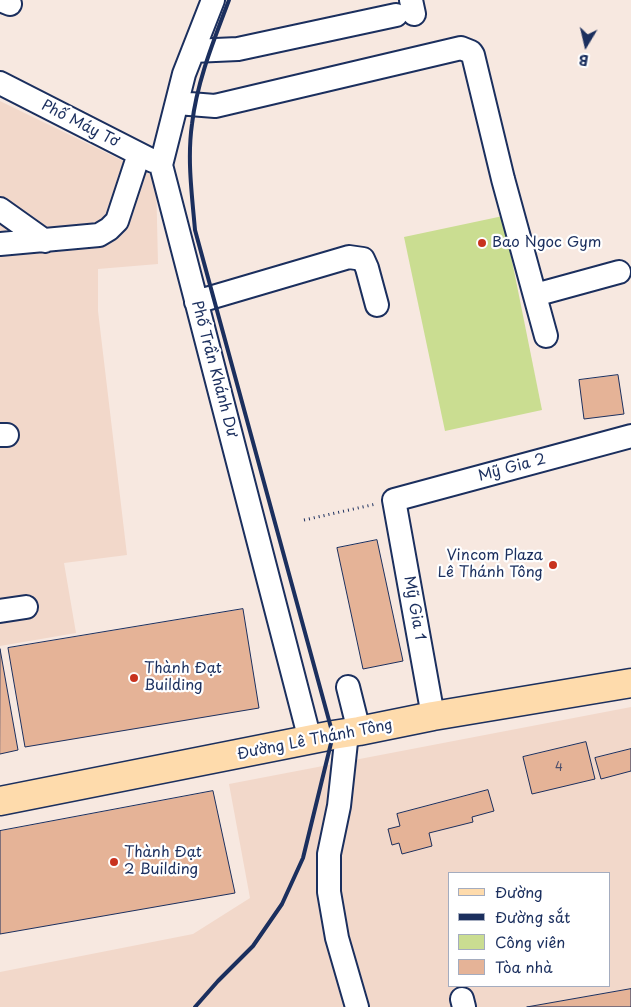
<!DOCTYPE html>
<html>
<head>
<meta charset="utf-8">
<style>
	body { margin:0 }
	#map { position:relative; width:631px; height:1007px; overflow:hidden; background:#f7e8e0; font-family:"Playpen Sans",sans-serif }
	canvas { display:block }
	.legend { position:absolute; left:448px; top:872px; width:162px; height:115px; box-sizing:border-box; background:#fff; border:1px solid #a4acbf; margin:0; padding:6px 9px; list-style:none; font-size:15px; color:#1b2f5e }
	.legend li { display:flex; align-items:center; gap:10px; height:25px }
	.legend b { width:25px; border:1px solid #a4acbf }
	.north { position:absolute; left:561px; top:20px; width:50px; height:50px; -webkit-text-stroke:4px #fff; paint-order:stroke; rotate:189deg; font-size:14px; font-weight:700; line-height:20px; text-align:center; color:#1b2f5e }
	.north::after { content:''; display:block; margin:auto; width:18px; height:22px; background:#1b2f5e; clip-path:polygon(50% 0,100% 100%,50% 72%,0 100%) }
</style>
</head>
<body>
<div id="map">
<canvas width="631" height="1007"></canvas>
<ul class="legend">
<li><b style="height:6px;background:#fedbac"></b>Đường</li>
<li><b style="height:6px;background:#1b2f5e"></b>Đường sắt</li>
<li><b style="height:14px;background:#cadd91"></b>Công viên</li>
<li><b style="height:14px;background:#e5b397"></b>Tòa nhà</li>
</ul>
<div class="north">B</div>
</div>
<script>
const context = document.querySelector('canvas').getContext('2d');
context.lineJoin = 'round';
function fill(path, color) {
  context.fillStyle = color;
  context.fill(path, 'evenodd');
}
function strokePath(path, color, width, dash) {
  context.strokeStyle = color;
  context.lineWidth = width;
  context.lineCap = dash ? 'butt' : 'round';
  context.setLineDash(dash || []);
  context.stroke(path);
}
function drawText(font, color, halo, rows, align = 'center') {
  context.font = font + ' "Playpen Sans",sans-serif';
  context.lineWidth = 4.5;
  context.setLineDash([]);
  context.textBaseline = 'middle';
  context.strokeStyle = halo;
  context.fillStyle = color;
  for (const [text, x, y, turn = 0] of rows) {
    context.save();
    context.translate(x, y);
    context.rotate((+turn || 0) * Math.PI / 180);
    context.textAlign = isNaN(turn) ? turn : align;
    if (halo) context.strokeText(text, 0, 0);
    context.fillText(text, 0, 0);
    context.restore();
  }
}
fill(new Path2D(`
	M0 101 156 177 158 264 98 269V311L127 555 64 563 76 633 0 646Z
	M631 707V1007H0V972L193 934 250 898 229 784ZM450 873H610V986H450Z`), '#f2d8ca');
fill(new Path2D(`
	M503 216 542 410 445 431 404 237Z`), '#cadd91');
const building = new Path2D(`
	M618 375 624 414 584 419 579 380Z
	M377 540 403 661 363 669 337 548Z
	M243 609 259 708 25 747 8 648Z
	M0 649 18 750 0 754Z
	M586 742 595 779 532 794 523 757Z
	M631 749V771L601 779 595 758Z
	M488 790 494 811 472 817 473 822 429 833 432 846 402 854 399 843 392 845 388 829 400 826 397 814Z
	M213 791 235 893 0 934V831Z
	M631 989V1007H527Z`);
fill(building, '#e5b397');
strokePath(building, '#1b2f5e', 1);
const minor = new Path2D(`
	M0 0 10 4
	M213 0 184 74 161 165 310 740
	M411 0 414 14
	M193 51 238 49 396 15
	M0 83 153 161
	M177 103 215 106 461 48 471 52 473 55 503 179 546 336
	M0 209 45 241
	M0 244 99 235 109 229 117 221 139 154
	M535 295 619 272
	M196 302 349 257 363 259 367 268 377 305
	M0 435H7
	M0 611 26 607
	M348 687 359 731
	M433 716 394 500 631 436
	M347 733 339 806 329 854V892L337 938 357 1007
	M462 999 464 1007`);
const major = new Path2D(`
	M0 801 333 735 359 731 433 716 631 683`);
strokePath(minor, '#1b2f5e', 26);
strokePath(major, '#1b2f5e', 31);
strokePath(new Path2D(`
	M304 520 376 504`), '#1b2f5e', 3, [1, 4]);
strokePath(minor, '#fff', 22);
strokePath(major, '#fedbac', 28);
strokePath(new Path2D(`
	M195 1007 218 981 253 946 282 904 303 858 333 735 195 230C192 195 187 159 192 124 197 81 214 40 229 0`), '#1b2f5e', 4);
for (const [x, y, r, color] of [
	[482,243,5,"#c8321e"],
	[553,565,5,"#c8321e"],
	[134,678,5,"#c8321e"],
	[114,862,5,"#c8321e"]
]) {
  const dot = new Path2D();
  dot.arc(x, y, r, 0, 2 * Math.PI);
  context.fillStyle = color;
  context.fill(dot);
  strokePath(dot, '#fff', 2);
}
drawText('12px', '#4e506c', null, [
	["4",559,768]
]);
drawText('15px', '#1b2f5e', '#fff', [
	["Phố Máy Tơ",80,124,27],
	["Phố Trần Khánh Dư",214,369,75],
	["Mỹ Gia 2",512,468,-15],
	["Mỹ Gia 1",414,608,80],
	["Đường Lê Thánh Tông",315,740,-11]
]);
drawText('15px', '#1b2f5e', '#fff', [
	["Bao Ngoc Gym",492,243],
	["Vincom Plaza",543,556,"right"],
	["Lê Thánh Tông",543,573,"right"],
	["Thành Đạt",144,669],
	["Building",144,686],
	["Thành Đạt",124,853],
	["2 Building",124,870]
], 'left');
</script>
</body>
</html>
